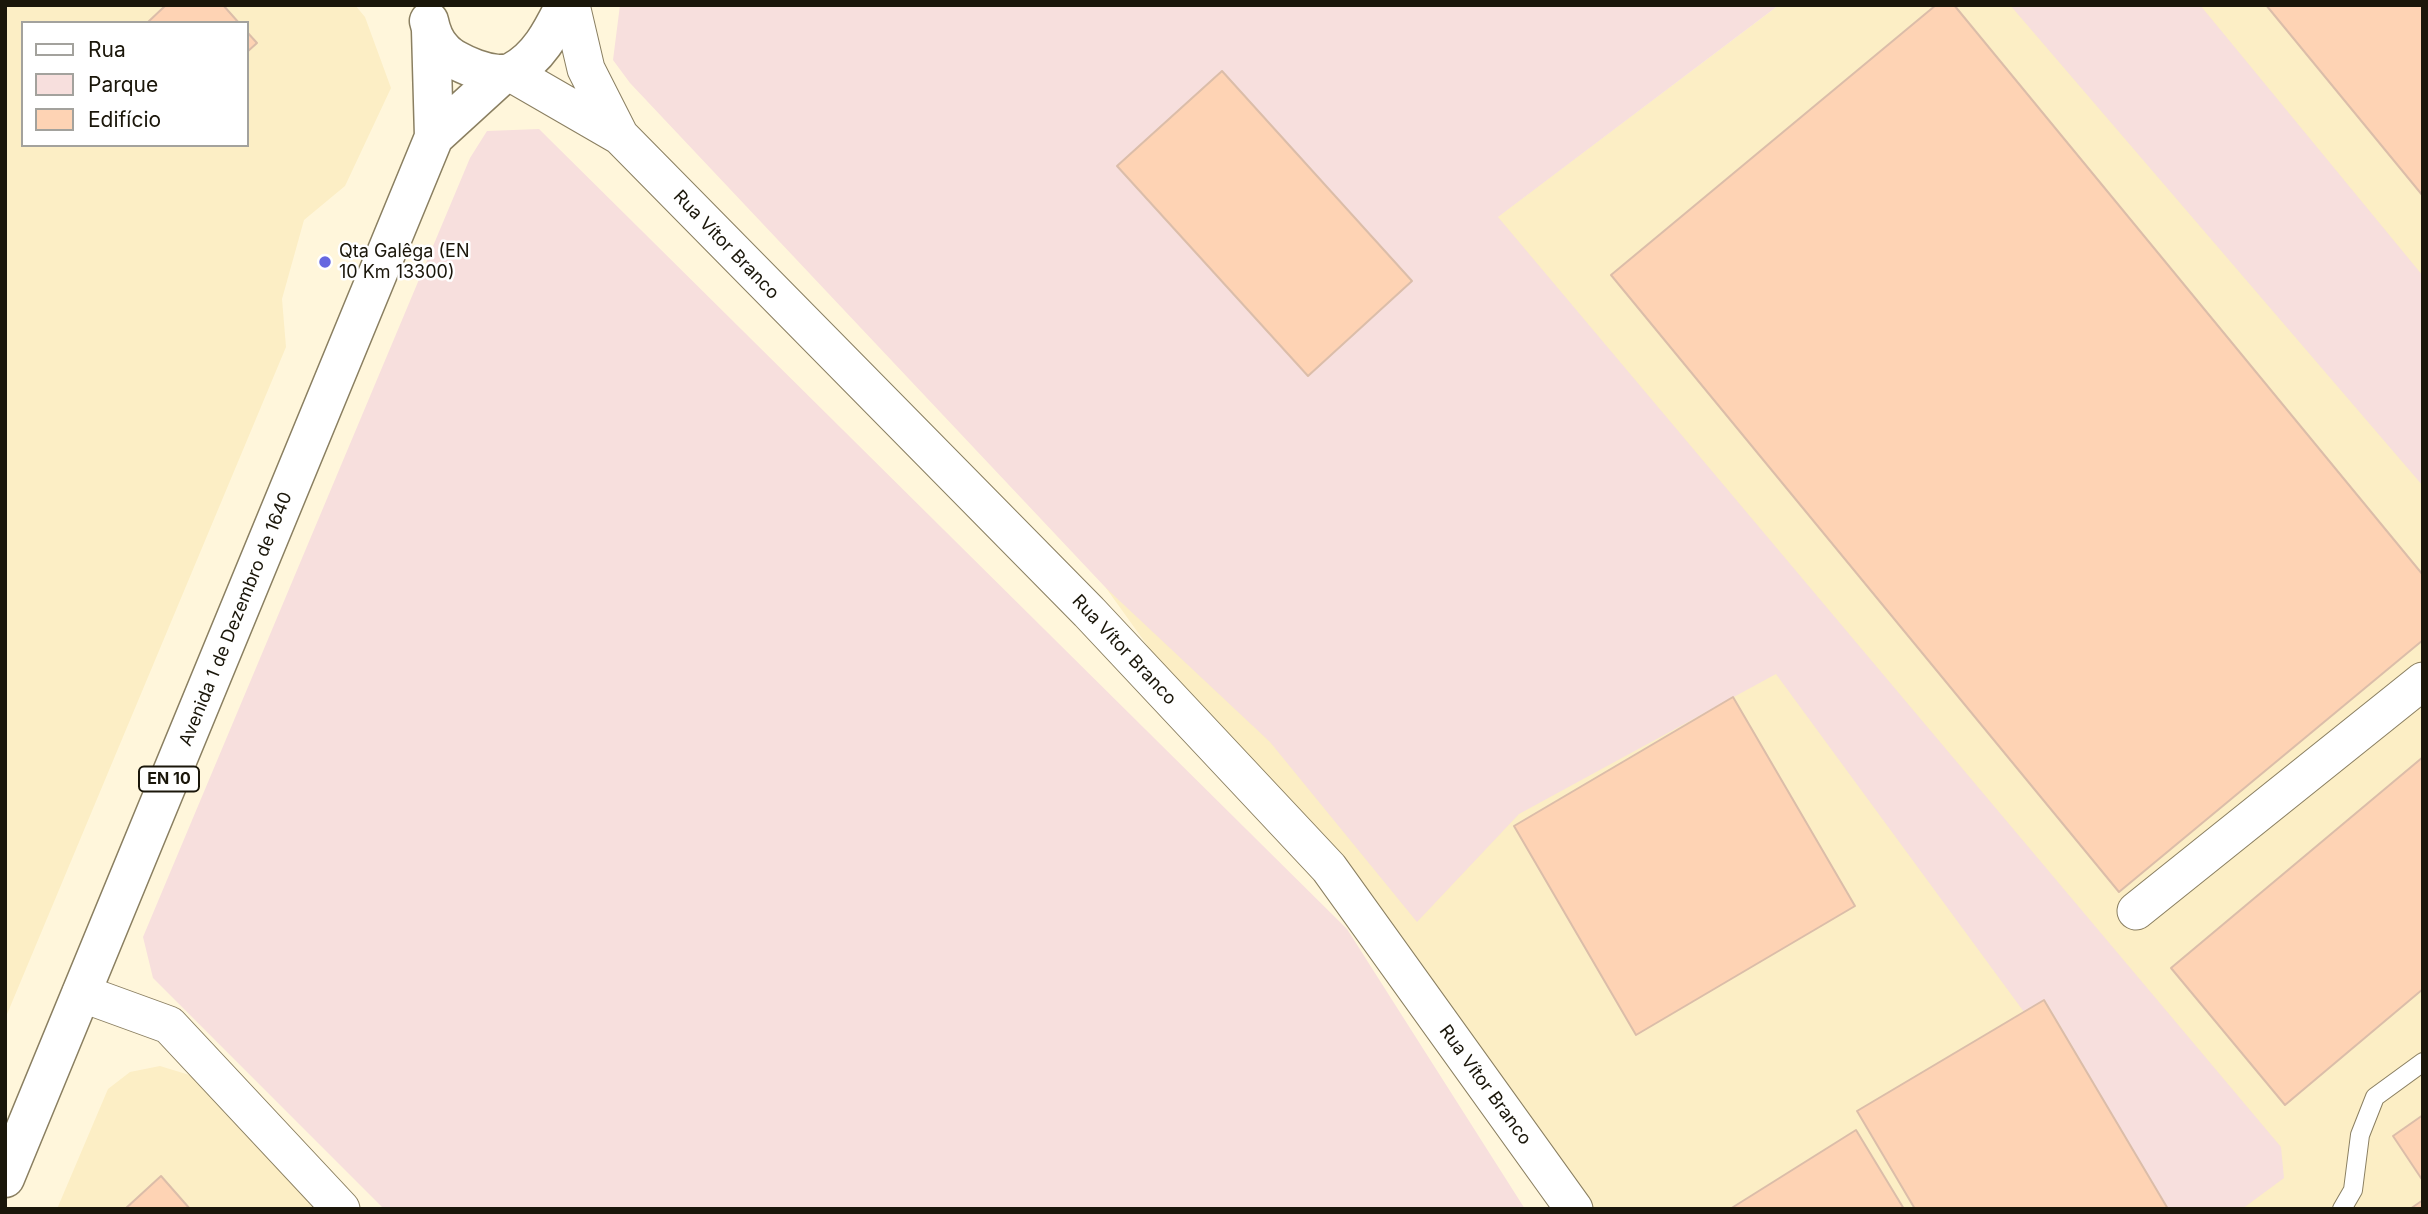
<!DOCTYPE html>
<html>
<head>
<meta charset="utf-8">
<style>
	body { margin:0 }
	#map { position:relative; width:2428px; height:1214px; overflow:hidden; background:#fff6db; font-family:Inter,sans-serif }
	canvas { display:block }
	.frame { position:absolute; inset:0; border:7px solid #1a160a; pointer-events:none }
	.legend { position:absolute; left:21px; top:21px; width:228px; height:126px; box-sizing:border-box; background:#fff; border:2px solid #a3a29d; margin:0; padding:9px 12px; list-style:none; font-size:21px; color:#1a160a }
	.legend li { display:flex; align-items:center; gap:14px; height:35px }
	.legend b { width:35px; border:2px solid #a3a29d }
</style>
</head>
<body>
<div id="map">
<canvas width="2428" height="1214"></canvas>
<div class="frame"></div>
<ul class="legend">
<li><b style="height:9px;background:#fff"></b>Rua</li>
<li><b style="height:19px;background:#f7dfdd"></b>Parque</li>
<li><b style="height:19px;background:#fed3b4"></b>Edifício</li>
</ul>
</div>
<script>
const context = document.querySelector('canvas').getContext('2d');
context.lineJoin = 'round';
function fill(path, color) {
  context.fillStyle = color;
  context.fill(path, 'evenodd');
}
function strokePath(path, color, width, dash) {
  context.strokeStyle = color;
  context.lineWidth = width;
  context.lineCap = dash ? 'butt' : 'round';
  context.setLineDash(dash || []);
  context.stroke(path);
}
function drawText(font, color, halo, rows, align = 'center') {
  context.font = font + ' Inter,sans-serif';
  context.lineWidth = 5;
  context.setLineDash([]);
  context.textBaseline = 'middle';
  context.strokeStyle = halo;
  context.fillStyle = color;
  for (const [text, x, y, turn = 0] of rows) {
    context.save();
    context.translate(x, y);
    context.rotate((+turn || 0) * Math.PI / 180);
    context.textAlign = isNaN(turn) ? turn : align;
    if (halo) context.strokeText(text, 0, 0);
    context.fillText(text, 0, 0);
    context.restore();
  }
}
fill(new Path2D(`
	M5 5H355L365 17 391 88 345 186 304 220 282 299 286 347 5 1019ZM23 23H247V145H23Z
	M1779 5H2423V1209H1552L1106 588 1308 376 1412 281Z
	M160 1066 196 1077 315 1209H57L108 1089 130 1072Z`), '#fceec5');
fill(new Path2D(`
	M620 5H1779L1498 217 2281 1147 2284 1178 2242 1209H2168L2045 1000 2024 1012 1776 674 1519 814 1417 922 1270 742 1106 588 630 83 613 60ZM1222 72 1412 281 1308 376 1117 166Z
	M2010 5H2200L2423 276V486Z
	M539 129 1347 929 1525 1209H384L153 978 143 937 470 158 487 131Z`), '#f7dfdd');
const building = new Path2D(`
	M166 5H223L239 23H147Z
	M1936 5H1954L2423 575V640L2119 892 1611 275Z
	M2266 5H2423V196Z
	M247 32 257 43 247 52Z
	M1222 71 1412 281 1308 376 1117 166Z
	M1733 697 1855 906 1636 1035 1514 826Z
	M2423 757V989L2285 1105 2171 968Z
	M2044 1000 2168 1209H1915L1857 1111Z
	M2423 1115V1181L2393 1136Z
	M1856 1130 1904 1209H1730Z
	M161 1176 190 1209H125Z
	M2423 1200V1209H2410Z`);
fill(building, '#fed3b4');
strokePath(building, '#dbbda9', 2);
const service = new Path2D(`
	M2342 1209 2353 1190 2360 1135 2375 1097 2423 1062`);
const minor = new Path2D(`
	M571 5 586 69 620 136
	M511 73 620 136 1089 612 1329 868 1574 1209
	M2136 911 2423 681
	M81 993 169 1025 341 1209`);
const primary = new Path2D(`
	M429 21C431 31 436 43 443 50 454 63 496 80 512 72 539 58 552 31 565 5
	M434 137 503 74
	M5 1178 434 137 431 30`);
strokePath(service, '#8a7f61', 20);
strokePath(minor, '#8a7f61', 39);
strokePath(primary, '#8a7f61', 41);
strokePath(service, '#fff', 18);
strokePath(minor, '#fff', 37);
strokePath(primary, '#fff', 38);
for (const [x, y, r, color] of [
	[325,262,7,"#6567e0"]
]) {
  const dot = new Path2D();
  dot.arc(x, y, r, 0, 2 * Math.PI);
  context.fillStyle = color;
  context.fill(dot);
  strokePath(dot, '#fff', 2.5);
}
for (const [x, y, w] of [
	[169,779,60]
]) {
  const box = new Path2D();
  box.roundRect(x - w / 2, y - 12.5, w, 25, 5);
  context.fillStyle = '#fff';
  context.fill(box);
  strokePath(box, '#1a160a', 2);
}
drawText('bold 16px', '#1a160a', null, [
	["EN 10",169,779]
]);
drawText('18px', '#1a160a', '#fff', [
	["Rua Vítor Branco",726,245,46],
	["Avenida 1 de Dezembro de 1640",236,619,-68],
	["Rua Vítor Branco",1124,650,47],
	["Rua Vítor Branco",1485,1085,54]
]);
drawText('18px', '#1a160a', '#fff', [
	["Qta Galêga (EN",339,252],
	["10 Km 13300)",339,273]
], 'left');
</script>
</body>
</html>
